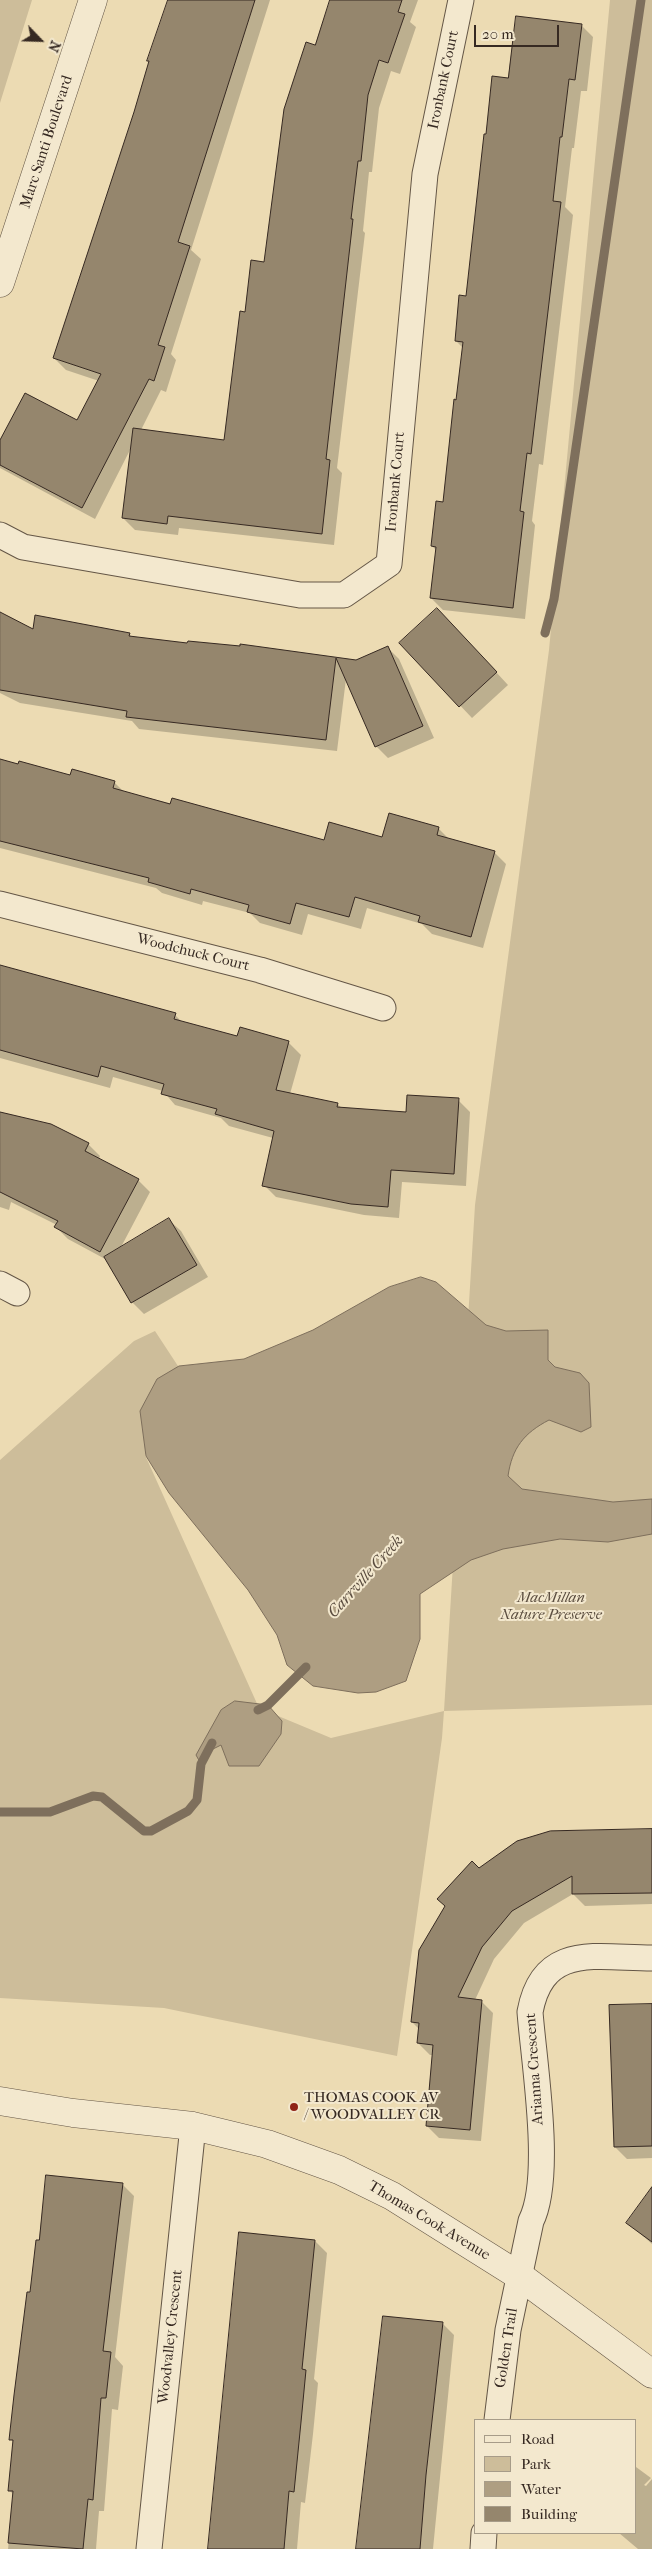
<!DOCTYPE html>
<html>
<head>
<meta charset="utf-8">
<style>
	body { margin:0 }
	#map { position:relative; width:652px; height:2549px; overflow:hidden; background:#ecdbb3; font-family:"IM FELL French Canon",serif }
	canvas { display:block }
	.legend { position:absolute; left:474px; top:2419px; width:162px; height:115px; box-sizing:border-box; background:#f3e8ce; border:1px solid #a79c89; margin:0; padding:6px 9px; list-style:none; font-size:15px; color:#362922 }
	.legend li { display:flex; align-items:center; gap:10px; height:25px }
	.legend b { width:25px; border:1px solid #a79c89 }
	.north { position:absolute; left:15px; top:15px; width:50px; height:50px; -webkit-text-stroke:4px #f3e8ce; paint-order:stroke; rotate:114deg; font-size:14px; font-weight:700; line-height:20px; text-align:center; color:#362922 }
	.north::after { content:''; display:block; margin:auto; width:18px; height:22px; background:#362922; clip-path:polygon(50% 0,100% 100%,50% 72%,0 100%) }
	.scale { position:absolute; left:474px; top:25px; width:85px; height:22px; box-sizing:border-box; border:2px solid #362922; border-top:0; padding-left:6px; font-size:15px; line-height:18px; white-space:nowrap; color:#362922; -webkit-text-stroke:4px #f3e8ce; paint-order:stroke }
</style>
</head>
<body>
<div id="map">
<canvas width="652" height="2549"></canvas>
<ul class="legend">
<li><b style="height:6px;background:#f3e8ce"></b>Road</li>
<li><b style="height:14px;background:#cdbd9a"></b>Park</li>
<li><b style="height:14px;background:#ae9e82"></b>Water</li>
<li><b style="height:14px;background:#95866d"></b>Building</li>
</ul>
<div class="north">N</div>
<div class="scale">20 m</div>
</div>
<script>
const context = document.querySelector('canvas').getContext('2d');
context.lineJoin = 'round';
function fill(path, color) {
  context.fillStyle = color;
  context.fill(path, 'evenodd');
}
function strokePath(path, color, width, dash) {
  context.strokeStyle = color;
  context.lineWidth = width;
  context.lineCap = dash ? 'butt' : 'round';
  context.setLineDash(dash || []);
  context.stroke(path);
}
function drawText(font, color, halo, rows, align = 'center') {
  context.font = font + ' "IM FELL French Canon",serif';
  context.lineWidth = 4;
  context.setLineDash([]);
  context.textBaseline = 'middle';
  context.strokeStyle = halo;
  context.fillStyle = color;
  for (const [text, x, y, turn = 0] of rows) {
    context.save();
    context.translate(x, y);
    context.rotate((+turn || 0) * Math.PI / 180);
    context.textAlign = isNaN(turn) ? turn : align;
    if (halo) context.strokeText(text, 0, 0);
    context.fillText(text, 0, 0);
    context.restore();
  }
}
fill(new Path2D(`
	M0 0H32L0 103Z
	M610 0H652V1705L444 1711 442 1738 397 2056 164 2008 0 1998V1460L134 1341 155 1331 197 1395 145 1455 259 1708 331 1738 444 1711 475 1205 549 650Z`), '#cdbd9a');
const water = new Path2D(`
	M421 1277 436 1282 486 1325 506 1331 548 1330V1360L555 1367 580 1373 589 1383 591 1427 581 1432 549 1420C524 1433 512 1448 508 1476L522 1489 613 1502 652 1499V1534L608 1542 560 1539 503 1549 471 1560 420 1594V1639L406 1681 376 1692 358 1693 313 1686 287 1665 277 1635 248 1590 169 1493 146 1456 140 1411 157 1379 179 1366 244 1359 313 1330 389 1287Z
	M235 1701 268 1705 282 1721 281 1734 259 1766H229L221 1745 207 1752 201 1764 196 1755 221 1710Z`);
fill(water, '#ae9e82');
strokePath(water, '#7e6f5c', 1);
fill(new Path2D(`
	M169 0H270L191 250 201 259 171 354 176 360 166 392 161 390 141 430 226 441 246 313 266 263 316 46 331 0H418L410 22 416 27 400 74 391 71 379 108 372 172H369L363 231 365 233 337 468 342 473 334 545 179 528 178 535 135 530 123 518 131 448 95 519 0 468V443L78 422 99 381 66 370 54 358 136 112Z
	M581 25 593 37 587 91H581L574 148H572L565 207 573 215 543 465 539 464 532 521 535 525 525 619 443 610 431 598 437 551 432 546 444 504 464 349 456 341 468 297 487 136 510 79Z
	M0 614 34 631 129 634 133 638 188 645 241 648V645L356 662 387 647 399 659 434 738 388 758 376 746 346 679 337 751 139 729 132 721 20 703 0 693Z
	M449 621 508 685 472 718 401 643Z
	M0 760 71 776 114 782 124 792 325 841 383 839 438 828 450 840 494 852 506 864 483 948 432 934 422 924 367 908 361 929 308 914 302 935 260 923 250 913 203 901 202 905 162 893 156 888 0 848Z
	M0 966 175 1015 183 1023 238 1037 289 1043 301 1055 290 1094 337 1104 342 1108 407 1113 458 1100 470 1112 466 1186 402 1182 399 1218 364 1215 276 1197 264 1185 273 1138 229 1126 221 1118 175 1105 163 1091 113 1077 110 1088 0 1058Z
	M0 1112 51 1125 88 1144 100 1156 99 1159 138 1180 150 1192 120 1249 169 1220 181 1231 208 1277 144 1314 132 1302 107 1260 68 1239 56 1227 57 1225 11 1202 9 1210 0 1207Z
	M652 1831V1904L585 1906 573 1894 524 1923 494 1959 475 2000 481 2001 493 2013 481 2141 439 2138 427 2126 434 2055H430L418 2043 419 2029 412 2022 479 1869Z
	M652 2005V2158L627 2159 615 2147Z
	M122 2184 134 2196 115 2357 123 2366 118 2410 112 2409 104 2511H99L96 2549H8L14 2495 9 2490 14 2443 11 2439 40 2242Z
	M652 2190V2244L628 2223Z
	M315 2241 327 2253 314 2379 318 2383 313 2434 305 2503 301 2502 297 2549H210Z
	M442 2323 454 2335 433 2549H358Z
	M636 2467 651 2478 644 2485 646 2486 652 2479V2549H638L619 2533H636Z`), '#0003');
strokePath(new Path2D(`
	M545 633 554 599 641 0
	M258 1710 268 1705 306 1667
	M0 1812H50L93 1796 102 1797 144 1831H151L188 1811 197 1800 201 1764 212 1743`), '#7e6f5c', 9);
const building = new Path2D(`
	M168 0H255L178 242 190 246 158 345 165 347 154 381 149 379 82 508 0 465V440L25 393 77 420 101 374 53 358 134 112 149 61H147Z
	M330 0H402L398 12 405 14 388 63 379 60 368 95 361 161H358L351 219H353L326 459 330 460 322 534 168 516 167 524 122 518 133 428 224 440 240 311 245 312 251 260 264 262 284 109 306 42 315 45Z
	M516 16 582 24 575 80 569 79 562 137H560L553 201 561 202 531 454 527 453 520 511 524 512 513 608 430 598 436 547 431 546 436 501 443 502 454 399 456 400 463 342 455 341 459 295 466 296 484 134H486L492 76 508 78Z
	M437 608 497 672 459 707 399 643Z
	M0 612 33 629 35 615 130 633 129 636 187 643 188 641 240 646V644L356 660 388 646 423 726 375 747 336 658 326 740 126 717 127 711 0 690Z
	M0 759 18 764 19 761 70 775 72 769 115 781 113 788 170 804 172 798 324 840 329 822 382 837 389 813 439 827 437 835 495 851 471 937 418 922 420 916 355 897 349 917 296 903 290 924 247 912 249 905 191 889 190 894 148 882 149 878 0 841Z
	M0 965 176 1013 174 1019 237 1036 240 1027 289 1041 276 1090 338 1103 337 1107 406 1112 407 1095 459 1098 454 1174 391 1170 388 1207 351 1204 262 1186 274 1131 215 1114 217 1109 161 1094 164 1084 101 1066 98 1077 0 1050Z
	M0 1112 51 1124 89 1143 85 1151 139 1179 100 1252 54 1227 58 1221 0 1192Z
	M169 1218 197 1265 131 1303 104 1257Z
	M652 1829V1893L572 1894V1876L512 1911 482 1947 458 1997 482 2000 470 2130 426 2126 433 2045 417 2043 419 2023 411 2022 419 1950 445 1906 437 1899 472 1861 479 1868 517 1841 550 1831Z
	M652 2004V2146L614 2147 609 2005Z
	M46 2175 123 2183 103 2351 111 2352 106 2398H101L93 2500 88 2499 83 2549 8 2543 13 2491H8L13 2440H9L14 2395 27 2292H30L36 2240H39Z
	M652 2187V2242L626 2223Z
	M239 2232 315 2240 302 2369 306 2370 301 2422 294 2492 289 2491 284 2549H208Z
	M383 2316 443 2322 426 2475 420 2549H356Z`);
fill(building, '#95866d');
strokePath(building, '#362922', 1);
const minor = new Path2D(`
	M0 535 23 547 300 595H344L389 564 425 174 461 0
	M0 904 260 970 383 1008
	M0 1284 17 1293
	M497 2420 508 2330 531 2221C553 2177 534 2064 530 2012 543 1942 597 1958 652 1958
	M149 2549 193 2126
	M483 2549 484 2533`);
const tertiary = new Path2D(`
	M0 283 93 0
	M0 2101 73 2113 193 2126 267 2144 339 2170 392 2196 521 2277 652 2374`);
strokePath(minor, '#645646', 27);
strokePath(tertiary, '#645646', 29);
strokePath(minor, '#f3e8ce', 25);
strokePath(tertiary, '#f3e8ce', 28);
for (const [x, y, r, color] of [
	[294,2107,5,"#8f2418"]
]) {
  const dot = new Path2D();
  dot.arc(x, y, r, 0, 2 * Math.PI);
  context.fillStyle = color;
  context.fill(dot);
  strokePath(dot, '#f3e8ce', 2);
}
drawText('15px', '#362922', '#f3e8ce', [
	["Ironbank Court",444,80,-78],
	["Marc Santi Boulevard",47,142,-72],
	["Ironbank Court",396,482,-85],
	["Woodchuck Court",193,953,14],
	["Arianna Crescent",535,2069,-94],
	["Thomas Cook Avenue",429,2221,31],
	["Woodvalley Crescent",171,2337,-84],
	["Golden Trail",507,2348,-81]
]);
drawText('italic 15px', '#5c4e40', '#f3e8ce', [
	["MacMillan",551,1598],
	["Nature Preserve",551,1615]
]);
drawText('15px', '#362922', '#f3e8ce', [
	["THOMAS COOK AV",304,2098],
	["/ WOODVALLEY CR",304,2115]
], 'left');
drawText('italic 16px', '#5a4c3f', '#f3e8ce', [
	["Carrville Creek",366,1577,-48]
]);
</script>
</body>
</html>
